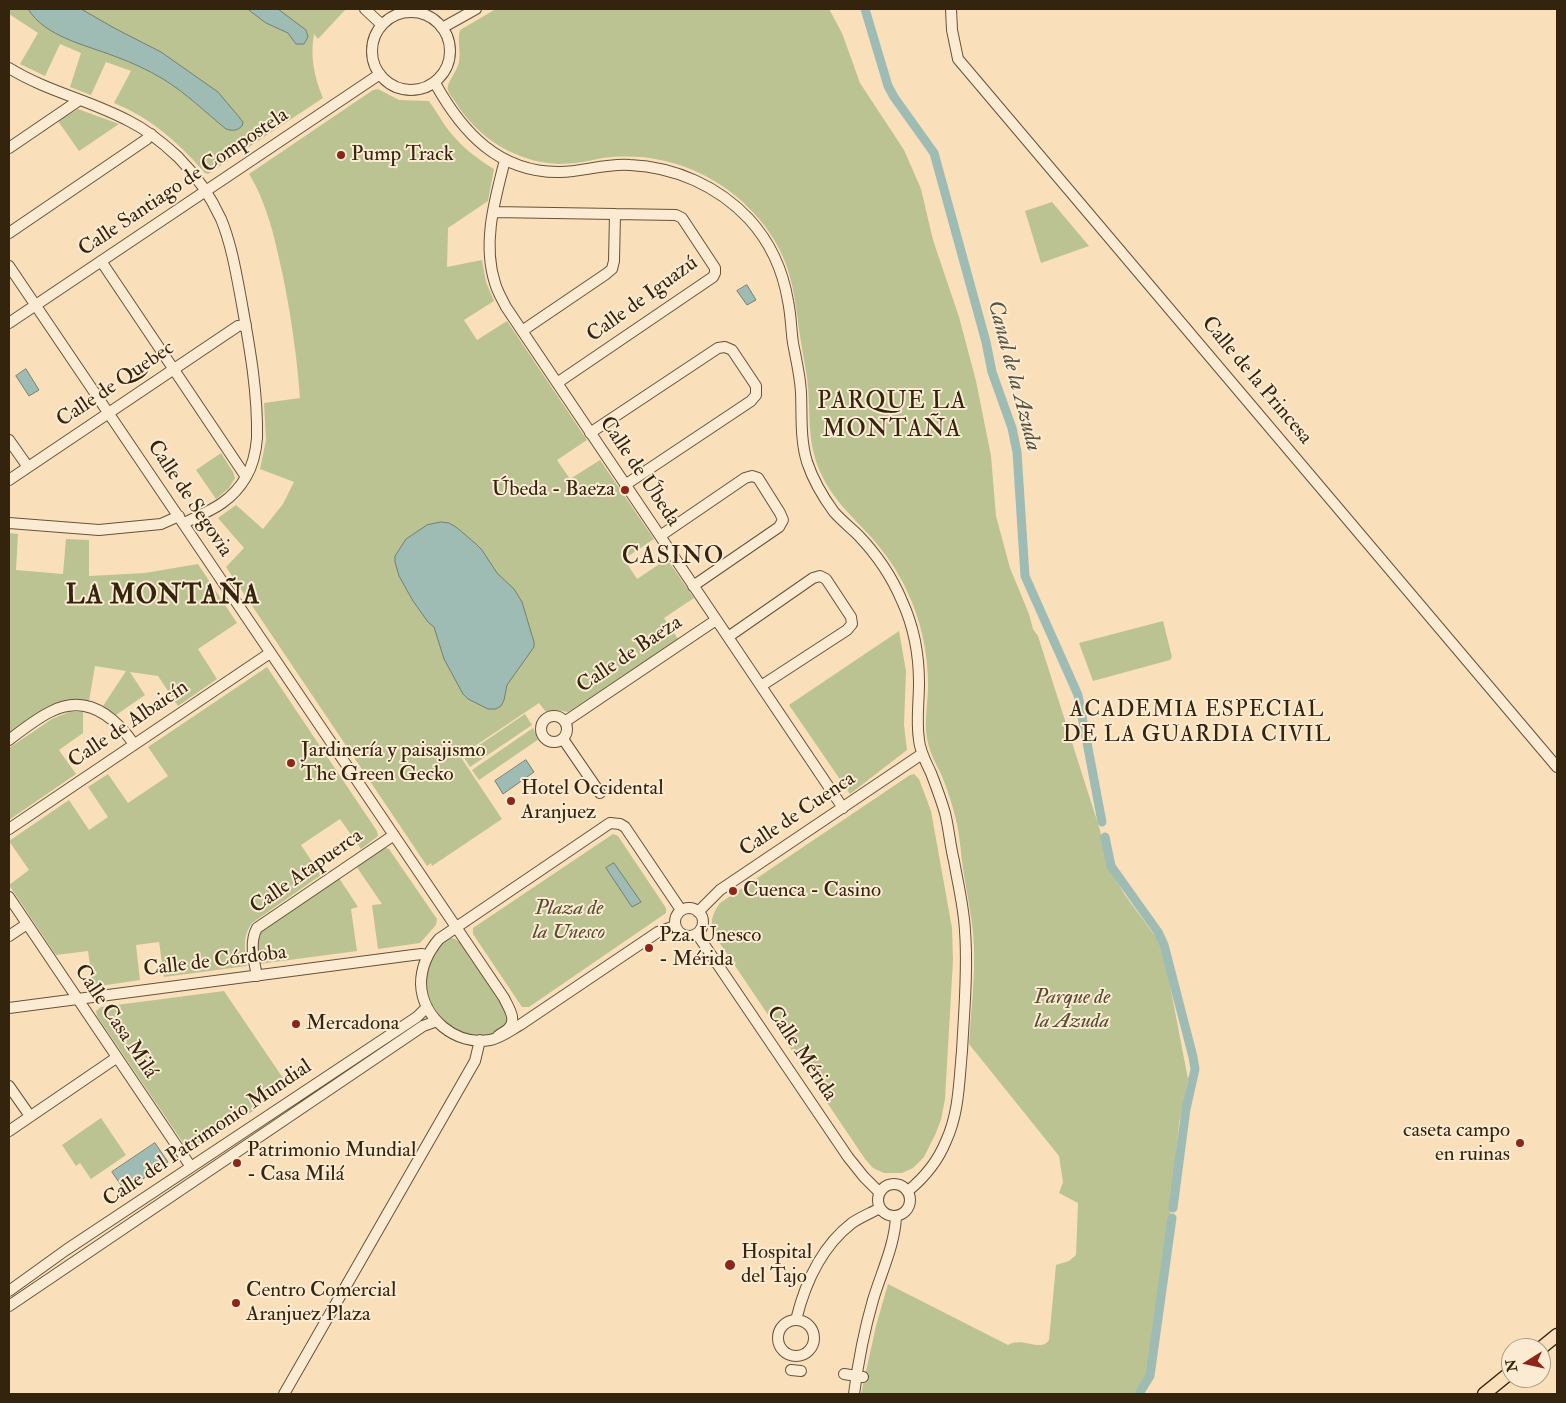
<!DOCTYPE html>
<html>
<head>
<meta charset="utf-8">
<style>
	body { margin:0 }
	#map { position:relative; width:1566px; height:1403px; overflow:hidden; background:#f9e0bb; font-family:"IM FELL Double Pica",serif }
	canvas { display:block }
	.frame { position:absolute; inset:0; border:10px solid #34240e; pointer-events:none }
	.north { position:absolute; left:1501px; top:1338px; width:50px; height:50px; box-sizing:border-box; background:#fbebd3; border:1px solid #ab9b84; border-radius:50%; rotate:260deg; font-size:14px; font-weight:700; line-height:20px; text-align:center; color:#34240e }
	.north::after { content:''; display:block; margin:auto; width:18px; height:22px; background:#8f2418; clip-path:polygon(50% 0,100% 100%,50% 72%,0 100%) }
</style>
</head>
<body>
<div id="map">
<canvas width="1566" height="1403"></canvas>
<div class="frame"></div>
<div class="north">N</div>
</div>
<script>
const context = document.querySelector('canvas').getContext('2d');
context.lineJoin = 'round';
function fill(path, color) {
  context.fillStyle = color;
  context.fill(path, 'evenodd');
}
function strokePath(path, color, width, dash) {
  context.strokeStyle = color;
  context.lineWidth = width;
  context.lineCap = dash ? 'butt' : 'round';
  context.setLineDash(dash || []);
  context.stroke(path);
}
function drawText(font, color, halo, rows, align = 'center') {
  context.font = font + ' "IM FELL Double Pica",serif';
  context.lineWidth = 4;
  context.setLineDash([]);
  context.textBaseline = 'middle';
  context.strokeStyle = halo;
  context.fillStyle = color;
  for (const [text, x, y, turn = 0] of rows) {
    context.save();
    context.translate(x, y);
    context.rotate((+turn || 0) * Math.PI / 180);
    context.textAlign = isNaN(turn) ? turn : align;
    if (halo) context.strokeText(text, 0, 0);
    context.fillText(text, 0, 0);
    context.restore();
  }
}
fill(new Path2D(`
	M9 9H346L318 39 314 34C310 56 314 77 323 98L208 174 205 173C179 143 151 118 114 103L131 71 106 62 91 95 70 87 81 53 60 44 45 76 20 64 38 33 9 14Z
	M496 9H829L842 33 860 83 904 150 921 189 933 240 959 317 976 381 991 456 996 516 1010 568 1029 614 1033 629 1038 636 1100 830 1107 865 1125 895 1158 940 1169 980 1188 1079 1179 1123 1170 1218 1164 1249 1161 1279 1147 1376 1136 1394H861L876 1326 888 1284 1008 1345C1023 1336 1041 1353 1049 1340L1056 1265 1069 1261 1076 1255 1078 1203 1059 1193 1063 1182 1059 1156 969 1044C971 1012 975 979 974 947 973 920 967 895 963 869 961 854 960 839 957 824 953 807 948 790 941 774 935 762 929 751 927 738 924 720 928 703 928 686 928 653 921 620 907 591 898 571 885 553 871 537 847 511 826 493 815 458 808 434 810 411 808 387 807 372 803 357 801 342 794 297 794 264 764 225 738 191 698 166 655 159 638 156 621 156 603 158 588 161 574 164 558 164 516 162 478 138 456 103 453 98 446 91 448 86 449 80 457 71 459 62 461 51 457 41 460 30Z
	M378 89 399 100 429 101C434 108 439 116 444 124 457 143 474 157 494 169L488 201 448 228 447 267 482 260 486 282 494 301 464 320 477 340 507 321 587 440 557 460 570 479 600 460 654 539 624 559 637 579 667 559 694 598 664 618 678 639 568 712 556 710 546 712 539 703 460 756 502 819 432 866 431 863 427 866 226 567 244 548 218 518 236 505 263 529 283 504 294 482 260 469 266 440 264 403 300 398C297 357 291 316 283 276 275 240 268 205 249 174L373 90Z
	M78 109 119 124 79 151 58 121Z
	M1052 202 1089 246 1041 263 1025 211Z
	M221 453 233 472 235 478 229 488 216 499 196 470Z
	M9 533 18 534 16 570 63 574 66 539 89 540V576L145 573 198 564 237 623 198 649 217 679 178 706 158 676 130 672 145 695 116 715 103 706 126 671 95 666 89 701C55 696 35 715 9 733Z
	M1163 621 1172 657 1170 660 1093 681 1079 643Z
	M899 631 906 671 904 725 907 750 850 794 789 705Z
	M267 667 377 831 378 836 361 849 340 819 301 845 321 875 252 923C242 936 245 950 247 966L164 977 159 942 136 945 140 980 93 987 88 951 56 955 9 885 29 870 9 841 69 800 89 830 108 817 88 787 108 774 128 803 168 776 148 747Z
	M69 712H83V733L59 750 76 774 9 820V748L52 719Z
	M525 714 532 725 470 767 463 756Z
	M533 728 539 739 479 780 472 770Z
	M914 774 919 779 931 811 952 928 953 960 945 1099 941 1120 935 1135 924 1157 913 1168 902 1173H884L873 1168 865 1159 715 936C709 923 712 914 720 903L910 775Z
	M613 834 618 836 666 908V913L529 1007H522L473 934V928Z
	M384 847 389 849 437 919 436 925 420 943 378 949 372 905 382 904 356 866Z
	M339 878 358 907 351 909 357 951 259 964 256 942 261 931Z
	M451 938 455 939 462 944 509 1014 510 1020C507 1023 503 1029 500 1031 494 1035 484 1036 477 1036 437 1034 415 991 433 957 437 949 441 941 451 938Z
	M224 991 289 1087 190 1153 97 1016 96 1011 101 1007Z
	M101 1118 126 1155 91 1179 80 1163 76 1166 62 1145Z`), '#bbc392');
const water = new Path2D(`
	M28 9H81L116 29 161 52 218 92 239 117 243 122 242 126C237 131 232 131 226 129 205 112 186 93 163 79 148 70 131 62 114 56 86 45 45 37 28 9Z
	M248 9H278L306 30 308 37 304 44H296L288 33 266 23Z
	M747 285 756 300 747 305 737 291Z
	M26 369 39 390 29 396 16 376Z
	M441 522 449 523 456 527 475 543 482 550 497 573 514 589 522 602 534 642V647L507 685 504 700 501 706 496 709H488L468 699 463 694 444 659 434 627 428 622 413 601 399 576 395 562V556L406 539 427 525Z
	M526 760 534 772 503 794 495 781Z
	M614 863 641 902 632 907 606 868Z
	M155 1143 168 1162 125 1191 112 1172Z`);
fill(water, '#9ebcb4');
strokePath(water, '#747f72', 1);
strokePath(new Path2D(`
	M865 9 888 86 894 97 934 153 986 342 992 372 1012 428 1017 452 1025 576 1078 695 1102 822
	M1105 837 1111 866 1158 932 1164 945 1193 1057 1195 1069 1186 1109 1173 1208
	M1139 1394 1150 1376 1172 1218`), '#9ebcb4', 9);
const minor = new Path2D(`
	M365 9 382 25
	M951 9 952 30 958 59 1557 767
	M372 51a39 39 0 1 1 78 0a39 39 0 1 1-78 0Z
	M442 28 476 9
	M9 68C48 92 90 100 129 121 147 130 163 143 178 157 196 175 210 195 221 219 231 243 236 272 241 299 249 344 258 391 257 438 256 451 253 465 246 477 231 503 209 511 184 523
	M435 83C462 132 499 173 560 172 583 172 606 163 630 165 675 167 718 186 749 219 770 242 783 271 788 301 791 315 791 329 793 343 796 359 800 375 801 392 802 415 800 439 807 462 813 480 823 497 834 512 842 521 851 528 859 536 877 555 892 577 902 601 914 627 919 655 919 683 919 702 916 721 919 740 920 752 926 762 931 773 936 786 941 799 945 813 949 829 950 845 954 861 958 884 964 908 965 931 968 970 964 1012 962 1051 959 1082 959 1113 946 1141 938 1161 925 1177 908 1191
	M9 148 78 101
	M505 160C495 199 482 243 495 283 497 291 502 299 506 307L843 808
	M493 212 676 215 682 218 715 268V273L713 277 557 383
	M9 233 147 139 151 134
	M101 261 246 477
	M9 266 504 998C508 1007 518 1020 508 1029 505 1032 501 1033 498 1036
	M9 323 380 74
	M522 331 606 274 612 269 614 261 615 214
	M590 433 718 348 725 347 732 350 756 386V395L751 401 625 485
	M9 440 28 467
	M9 480 238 326 246 325
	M9 523 99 530 161 524 179 516
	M660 536 745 478 752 476 758 478 780 513 783 520 779 527 693 586
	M728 637 813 578 820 576 826 579 851 617 852 624 847 630 761 686
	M541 729a13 13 0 1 1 26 0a13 13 0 1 1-26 0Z
	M566 721 716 620
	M563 739 600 793
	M9 740C22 730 36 719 50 712 86 693 114 716 134 744
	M9 829 270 653
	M9 897 191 1167
	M675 922a14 14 0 1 1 28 0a14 14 0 1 1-28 0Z
	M698 912 720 890 922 754
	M675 926 658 932 520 1025C511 1030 501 1038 490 1040 456 1046 422 1018 421 984 421 966 428 952 439 939L610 823 620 824 625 827 681 910
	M697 934 848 1157 864 1177 879 1192
	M9 936 27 924
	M257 976C254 961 249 942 257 928L394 835
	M9 1008 413 955 422 954 427 956
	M9 1086 30 1116
	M9 1131 116 1058
	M878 1200a16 16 0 1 1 32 0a16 16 0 1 1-32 0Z
	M9 1291 66 1250 417 1017 427 1007
	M9 1306 423 1026 437 1021
	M778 1338a18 18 0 1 1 36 0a18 18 0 1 1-36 0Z
	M796 1320C805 1283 821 1247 852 1223 861 1217 871 1213 880 1208
	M791 1370 801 1371
	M844 1374 863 1377
	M284 1394 475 1061 480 1040
	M854 1394C858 1363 864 1331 873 1300 881 1273 895 1245 896 1216`);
const major = new Path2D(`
	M1541 1348 1557 1335
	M1484 1394 1511 1372`);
strokePath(minor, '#655339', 12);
strokePath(major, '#34240e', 15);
strokePath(minor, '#fbebd3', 10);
strokePath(major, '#f9e0bb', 12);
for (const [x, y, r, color] of [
	[341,155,5,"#8f2418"],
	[625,490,5,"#8f2418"],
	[291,763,5,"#8f2418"],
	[511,801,5,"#8f2418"],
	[733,891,5,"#8f2418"],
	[649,948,5,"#8f2418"],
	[296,1024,5,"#8f2418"],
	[1520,1143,5,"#8f2418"],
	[237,1163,5,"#8f2418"],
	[730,1265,6,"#8f2418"],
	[236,1303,5,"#8f2418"]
]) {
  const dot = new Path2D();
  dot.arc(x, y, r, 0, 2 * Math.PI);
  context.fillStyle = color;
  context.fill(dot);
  strokePath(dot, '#fbebd3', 2);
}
drawText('21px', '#34240e', '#fbebd3', [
	["Pump Track",351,155],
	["Úbeda - Baeza",615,490,"right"],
	["Jardinería y paisajismo",301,751],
	["The Green Gecko",301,775],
	["Hotel Occidental",521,789],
	["Aranjuez",521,813],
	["Cuenca - Casino",743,891],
	["Pza. Unesco",659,936],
	["- Mérida",659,960],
	["Mercadona",306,1024],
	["caseta campo",1510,1131,"right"],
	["en ruinas",1510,1155,"right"],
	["Patrimonio Mundial",247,1151],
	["- Casa Milá",247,1175],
	["Hospital",741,1253],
	["del Tajo",741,1277],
	["Centro Comercial",246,1291],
	["Aranjuez Plaza",246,1315]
], 'left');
drawText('21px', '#34240e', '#fbebd3', [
	["Calle Santiago de Compostela",184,183,-34],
	["Calle de Iguazú",643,300,-36],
	["Calle de la Princesa",1256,381,50],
	["Calle de Quebec",116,385,-34],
	["Calle de Úbeda",639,472,56],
	["Calle de Segovia",189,499,56],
	["Calle de Baeza",630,655,-34],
	["Calle de Albaicín",129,725,-34],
	["Calle de Cuenca",798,815,-34],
	["Calle Atapuerca",307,872,-35],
	["Calle de Córdoba",215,962,-7],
	["Calle Casa Milá",115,1022,56],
	["Calle Mérida",801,1054,56],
	["Calle del Patrimonio Mundial",208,1134,-34]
]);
drawText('italic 21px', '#564c2f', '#fbebd3', [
	["Plaza de",569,909],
	["la Unesco",569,933],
	["Parque de",1072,998],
	["la Azuda",1072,1022]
]);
drawText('italic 22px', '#545240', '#fbebd3', [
	["Canal de la Azuda",1013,376,75]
]);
context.letterSpacing = '1px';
drawText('22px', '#34240e', '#fbebd3', [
	["ACADEMIA ESPECIAL",1197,711],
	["DE LA GUARDIA CIVIL",1197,736]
]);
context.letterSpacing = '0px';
context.letterSpacing = '1px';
drawText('24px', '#34240e', '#fbebd3', [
	["PARQUE LA",892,403],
	["MONTAÑA",892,431],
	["CASINO",673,558]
]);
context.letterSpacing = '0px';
context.letterSpacing = '1px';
drawText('bold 26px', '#34240e', '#fbebd3', [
	["LA MONTAÑA",163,597]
]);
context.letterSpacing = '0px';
</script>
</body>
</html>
